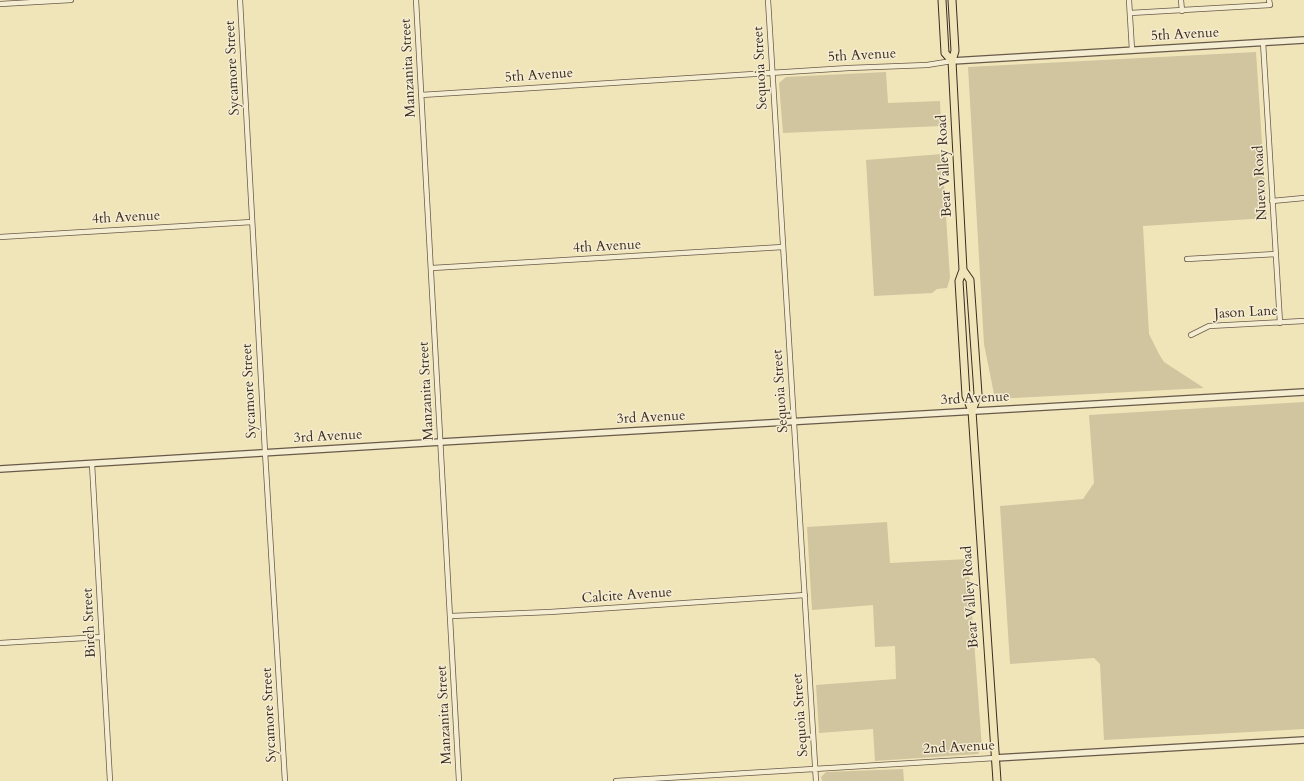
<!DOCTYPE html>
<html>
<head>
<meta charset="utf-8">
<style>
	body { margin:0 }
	canvas { display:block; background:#f0e4b9 }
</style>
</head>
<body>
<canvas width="1304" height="781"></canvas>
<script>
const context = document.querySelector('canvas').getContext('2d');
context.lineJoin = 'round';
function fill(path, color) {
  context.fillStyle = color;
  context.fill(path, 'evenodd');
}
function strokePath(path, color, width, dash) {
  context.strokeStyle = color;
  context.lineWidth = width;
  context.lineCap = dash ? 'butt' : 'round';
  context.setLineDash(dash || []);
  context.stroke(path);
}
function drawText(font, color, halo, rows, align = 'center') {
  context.font = font + ' Cardo,serif';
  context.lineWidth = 3;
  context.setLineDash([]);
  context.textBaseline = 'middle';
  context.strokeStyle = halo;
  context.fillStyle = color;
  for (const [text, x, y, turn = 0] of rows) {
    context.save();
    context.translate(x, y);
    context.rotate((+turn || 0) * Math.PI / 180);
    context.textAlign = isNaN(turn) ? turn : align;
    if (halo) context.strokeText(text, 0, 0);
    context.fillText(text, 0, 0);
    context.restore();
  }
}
fill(new Path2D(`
	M1256 52 1267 218 1143 226 1149 334 1159 354 1164 362 1204 388 995 399 984 344 968 67Z
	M886 72 888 103 940 101 941 126 783 133 779 83 786 77Z
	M942 154 950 278 947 288 937 289 932 293 874 296 866 160Z
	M1304 402V729L1104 740 1100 664 1094 658 1010 664 1000 506 1083 499 1094 483 1089 415Z
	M887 522 890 563 968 559 982 748 978 754 875 761 873 729 819 733 816 685 896 679 895 646 875 647 873 605 812 610 807 527Z
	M903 769 904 781H822L821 777 826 772Z`), '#d1c5a0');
const minor = new Path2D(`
	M240 0 265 452 285 781
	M416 0 459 781
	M768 0 816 781
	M1129 0 1132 50
	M1181 0 1182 11
	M0 4 71 0
	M1130 13 1270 5 1269 0
	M1263 42 1280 323
	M421 95 849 68 927 65 952 61
	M1272 201 1304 198
	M0 237 252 222
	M1187 259 1276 254
	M432 268 783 247
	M1191 335 1209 326 1304 321
	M92 464 110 781
	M451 616 550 612 805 595
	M0 643 102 637
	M616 781 995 758`);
const tertiary = new Path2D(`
	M952 61 1304 40
	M0 469 441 442 1304 392
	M995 758 1304 740`);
const primary = new Path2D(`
	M942 0 945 53 952 61
	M952 0 955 51 952 61 963 270 959 281 966 396 972 411 997 781
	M963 270 970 280 978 394 972 411`);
strokePath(minor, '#685a48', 6);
strokePath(tertiary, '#685a48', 8);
strokePath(primary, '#3b2c23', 9);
strokePath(minor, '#f5edd2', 4.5);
strokePath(tertiary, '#f5edd2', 5.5);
strokePath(primary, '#f0e4b9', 7);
drawText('14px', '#3b2c23', '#f5edd2', [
	["5th Avenue",1185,35,-3],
	["5th Avenue",862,56,-3],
	["Sycamore Street",233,68,-93],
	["Manzanita Street",409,68,-93],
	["Sequoia Street",761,68,-93],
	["5th Avenue",539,76,-4],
	["Bear Valley Road",945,166,-93],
	["Nuevo Road",1261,183,-93],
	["4th Avenue",126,218,-3],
	["4th Avenue",607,247,-3],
	["Jason Lane",1246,313,-3],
	["Sycamore Street",250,391,-93],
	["Manzanita Street",427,391,-93],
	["Sequoia Street",781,391,-94],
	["3rd Avenue",975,399,-3],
	["3rd Avenue",651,418,-3],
	["3rd Avenue",328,437,-3],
	["Calcite Avenue",627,596,-4],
	["Bear Valley Road",971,597,-94],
	["Birch Street",90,623,-93],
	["Sycamore Street",270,715,-93],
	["Manzanita Street",445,715,-93],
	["Sequoia Street",801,715,-94],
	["2nd Avenue",959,748,-3]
]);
</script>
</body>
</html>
